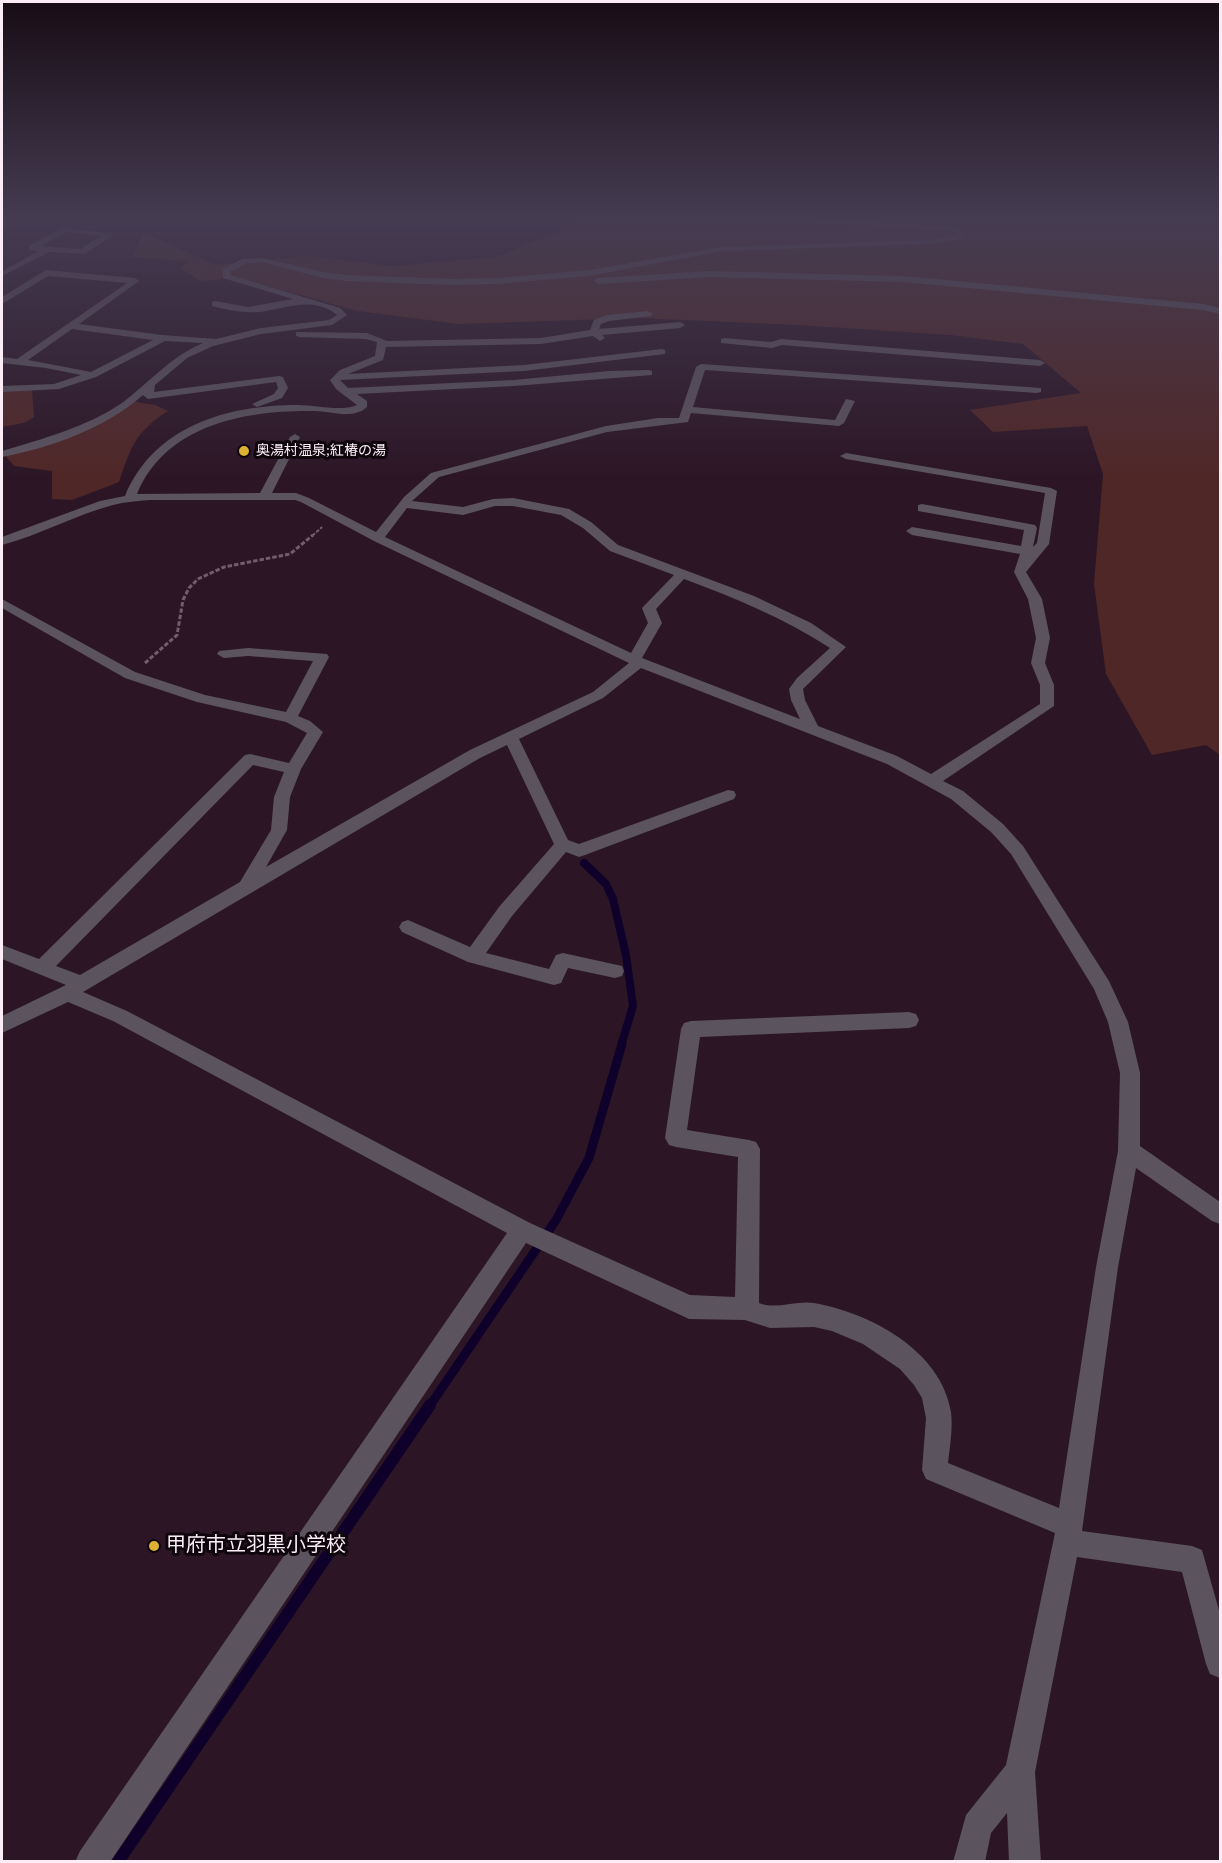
<!DOCTYPE html>
<html>
<head>
<meta charset="utf-8">
<style>
	body { margin:0 }
	#map { position:relative; width:1222px; height:1863px; overflow:hidden; background:#2c1626; font-family:"Times New Roman",serif }
	canvas { display:block }
	.frame { position:absolute; inset:0; border:3px solid #fbecf6; pointer-events:none }
</style>
</head>
<body>
<div id="map">
<canvas width="1222" height="1863"></canvas>
<div class="frame"></div>
</div>
<script>
const context = document.querySelector('canvas').getContext('2d');
context.lineJoin = 'round';
function fill(path, color) {
  context.fillStyle = color;
  context.fill(path, 'evenodd');
}
function strokePath(path, color, width, dash) {
  context.strokeStyle = color;
  context.lineWidth = width;
  context.lineCap = dash ? 'butt' : 'round';
  context.setLineDash(dash || []);
  context.stroke(path);
}
function drawText(font, color, halo, rows, align = 'center') {
  context.font = font + ' "Times New Roman","Noto Sans JP",serif';
  context.lineWidth = 6;
  context.setLineDash([]);
  context.textBaseline = 'middle';
  context.strokeStyle = halo;
  context.fillStyle = color;
  for (const [text, x, y, turn = 0] of rows) {
    context.save();
    context.translate(x, y);
    context.rotate((+turn || 0) * Math.PI / 180);
    context.textAlign = isNaN(turn) ? turn : align;
    if (halo) context.strokeText(text, 0, 0);
    context.fillText(text, 0, 0);
    context.restore();
  }
}
fill(new Path2D(`
	M595 218H1220V755L1206 745 1152 755 1106 674 1094 584 1103 474 1087 426 993 432 970 410 1081 393 1023 344 951 335 798 325 638 318 459 324 358 311 238 278 200 281 182 269 186 261 131 257 145 233 215 265 308 256 392 266 496 257Z
	M2 389 32 390 34 417 24 423 2 427Z
	M130 401 155 405 168 411C135 432 131 447 119 482L72 500 52 499V471L14 466 4 454 95 422Z`), '#502727');
strokePath(new Path2D(`
	M584 863 606 884 613 899 626 955 633 1006 621 1046`), '#0e002a', 8);
strokePath(new Path2D(`
	M429 1407 556 1220 589 1158 622 1044`), '#0e002a', 9);
strokePath(new Path2D(`
	M118 1862 430 1405`), '#0e002a', 12);
strokePath(new Path2D(`
	M312 536 322 527`), '#715d6b', 2, [4, 1.5]);
strokePath(new Path2D(`
	M145 663 177 635 183 600 189 588 198 579 224 567 290 554 313 535`), '#715d6b', 3, [4.5, 2]);
fill(new Path2D(`
	M768 218H809L952 227 967 235 957 240 928 244 722 251 589 276 497 284 451 285 347 281 323 278 262 262 247 263 230 272V275L340 308 347 315 332 325 261 334 213 346 187 358 155 385 154 392 279 376 283 377 288 388 282 398 257 407 252 404 274 394 278 388 276 382 148 399 143 395C106 428 50 448 2 457V451C42 439 87 427 122 403 150 382 170 357 203 343L165 341 96 377 59 389 2 392V386L54 384 81 375 46 368 2 363V357L17 359 127 283 48 276 2 304V297L46 270 135 278 139 281 79 324 162 335 216 339 261 328 329 320 337 315C313 295 285 309 259 312 243 313 227 310 212 306V302L215 301 248 307 293 299 223 278V269L242 259 262 258 323 272 347 275 451 279 497 278 589 270 722 247 928 240 957 235 950 231 772 220ZM72 329 153 340 91 372 28 360Z
	M62 228 109 233 113 235 85 254 49 252 2 276V271L39 251 29 250V246ZM66 232 101 236 80 249 41 246Z
	M709 271 903 276 1203 304 1220 308V314L1203 310 903 282 709 277 598 284 594 281 598 278Z
	M648 311 653 314 651 316 609 321 601 324 599 329 680 322 685 325 680 328 602 335 605 338 600 341 593 336 541 344 386 347 383 360 348 374 524 365 662 349 665 350V354L524 371 340 380 348 388 514 380 609 371 649 370 652 371V375L514 386 357 394 367 401V407C353 420 331 411 314 411 246 410 166 424 137 494L260 493 290 437 295 434 300 437 272 493H296L309 498 376 532 404 497 431 473 606 426 658 418H679L696 367 701 364 1041 388V392L1037 393 705 370 693 407 835 420 846 399 855 401 844 423 839 426 691 413 688 422 607 432 439 477 412 501 463 507 493 499 513 498 569 509 591 522 618 545 754 596 811 623 846 647 803 689 805 700 818 726 897 756 931 774 1040 704V685L1031 663 1036 638 1028 599 1014 572 1020 554 912 535 906 531 912 527 1021 546 1024 530 918 511V505L922 504 1035 525 1037 528 1033 547 1037 543 1045 493 846 459 840 456 846 453 1051 488 1057 491 1049 544 1026 572 1042 599 1050 638 1045 663 1054 685V706L943 781 963 791 1003 824 1023 846 1109 981 1128 1022 1140 1073V1146L1220 1202V1224L1212 1221 1136 1168 1118 1267 1082 1531 1192 1546 1202 1550 1220 1614V1678L1210 1674 1206 1664 1182 1572 1077 1557 1035 1772 1041 1862H1009L1007 1813 991 1833 985 1862H953L966 1815 1006 1765 1055 1533 926 1479 922 1470 926 1418 922 1398 914 1385 900 1369 863 1344 832 1331 814 1327 770 1328 745 1320 689 1319 526 1243 110 1862H75L80 1851 507 1233 113 1021 68 1002 2 1033V1016L66 985 2 959V945L39 959 245 755 250 754 289 763 307 733 286 722 197 702 125 678 2 608V599L135 672 205 695 286 712 313 661 248 656 224 658 217 654 219 651 248 648 327 654 329 657 298 716 310 721 323 732 301 769 290 797 287 830 266 867 470 750 593 692 629 663 374 541 301 502 295 500H150C138 501 125 502 113 505 75 515 40 535 2 545V537L100 501 125 496C154 426 227 405 298 405 316 405 341 412 357 405L336 389 330 380 340 370 375 356 377 342 366 339 299 337 296 336V332L367 333 387 341 541 338 590 330 594 320 607 315ZM495 506H513L561 515 583 528 610 551 674 575 642 608 648 623 631 653 385 537 407 508 463 515ZM684 579C735 598 784 618 830 648L797 678 789 689 791 700 800 719 642 658 662 623 656 609ZM641 668 887 764 951 799 991 832 1011 854 1094 989 1108 1022 1120 1073 1118 1151 1096 1267 1059 1508 948 1463C950 1446 953 1428 951 1412 941 1350 870 1313 814 1303 796 1300 776 1310 759 1303L760 1149 756 1142 749 1140 687 1130 700 1037 909 1028 916 1026 919 1020 916 1014 909 1012 691 1021 684 1023 681 1029 665 1138 669 1145 676 1147 738 1157 735 1297 690 1295 530 1223 127 1011 83 992 480 758 507 745 554 844 499 907 470 947 408 920 402 922 399 927 402 932 468 962 554 985 561 983 568 968 615 978 622 976 624 971 622 966 563 953 556 955 549 969 486 953 512 916 566 852 579 857 585 855 734 799 736 795 734 791 728 790 579 844 568 840 519 739 603 698ZM253 765 284 772 274 797 271 830 240 882 80 975 56 966Z
	M724 338 771 342 781 339 1040 360 1045 363 1040 366 782 345 772 348 721 343V339Z`), '#5b535e');
const sky = context.createLinearGradient(0, 0, 0, 479);
sky.addColorStop(0, '#180c15');
sky.addColorStop(0.46, '#453c52');
sky.addColorStop(1, '#453c5200');
context.fillStyle = sky;
context.fillRect(0, 0, 1222, 479);
for (const [x, y, r, color] of [
	[244,451,6,"#ddb133"],
	[154,1546,6,"#ddb133"]
]) {
  const dot = new Path2D();
  dot.arc(x, y, r, 0, 2 * Math.PI);
  context.fillStyle = color;
  context.fill(dot);
  strokePath(dot, '#0e060c', 2);
}
drawText('14px', '#fbecf6', '#0e060c', [
	["奥湯村温泉;紅椿の湯",256,451]
], 'left');
drawText('20px', '#fbecf6', '#0e060c', [
	["甲府市立羽黒小学校",166,1546]
], 'left');
</script>
</body>
</html>
